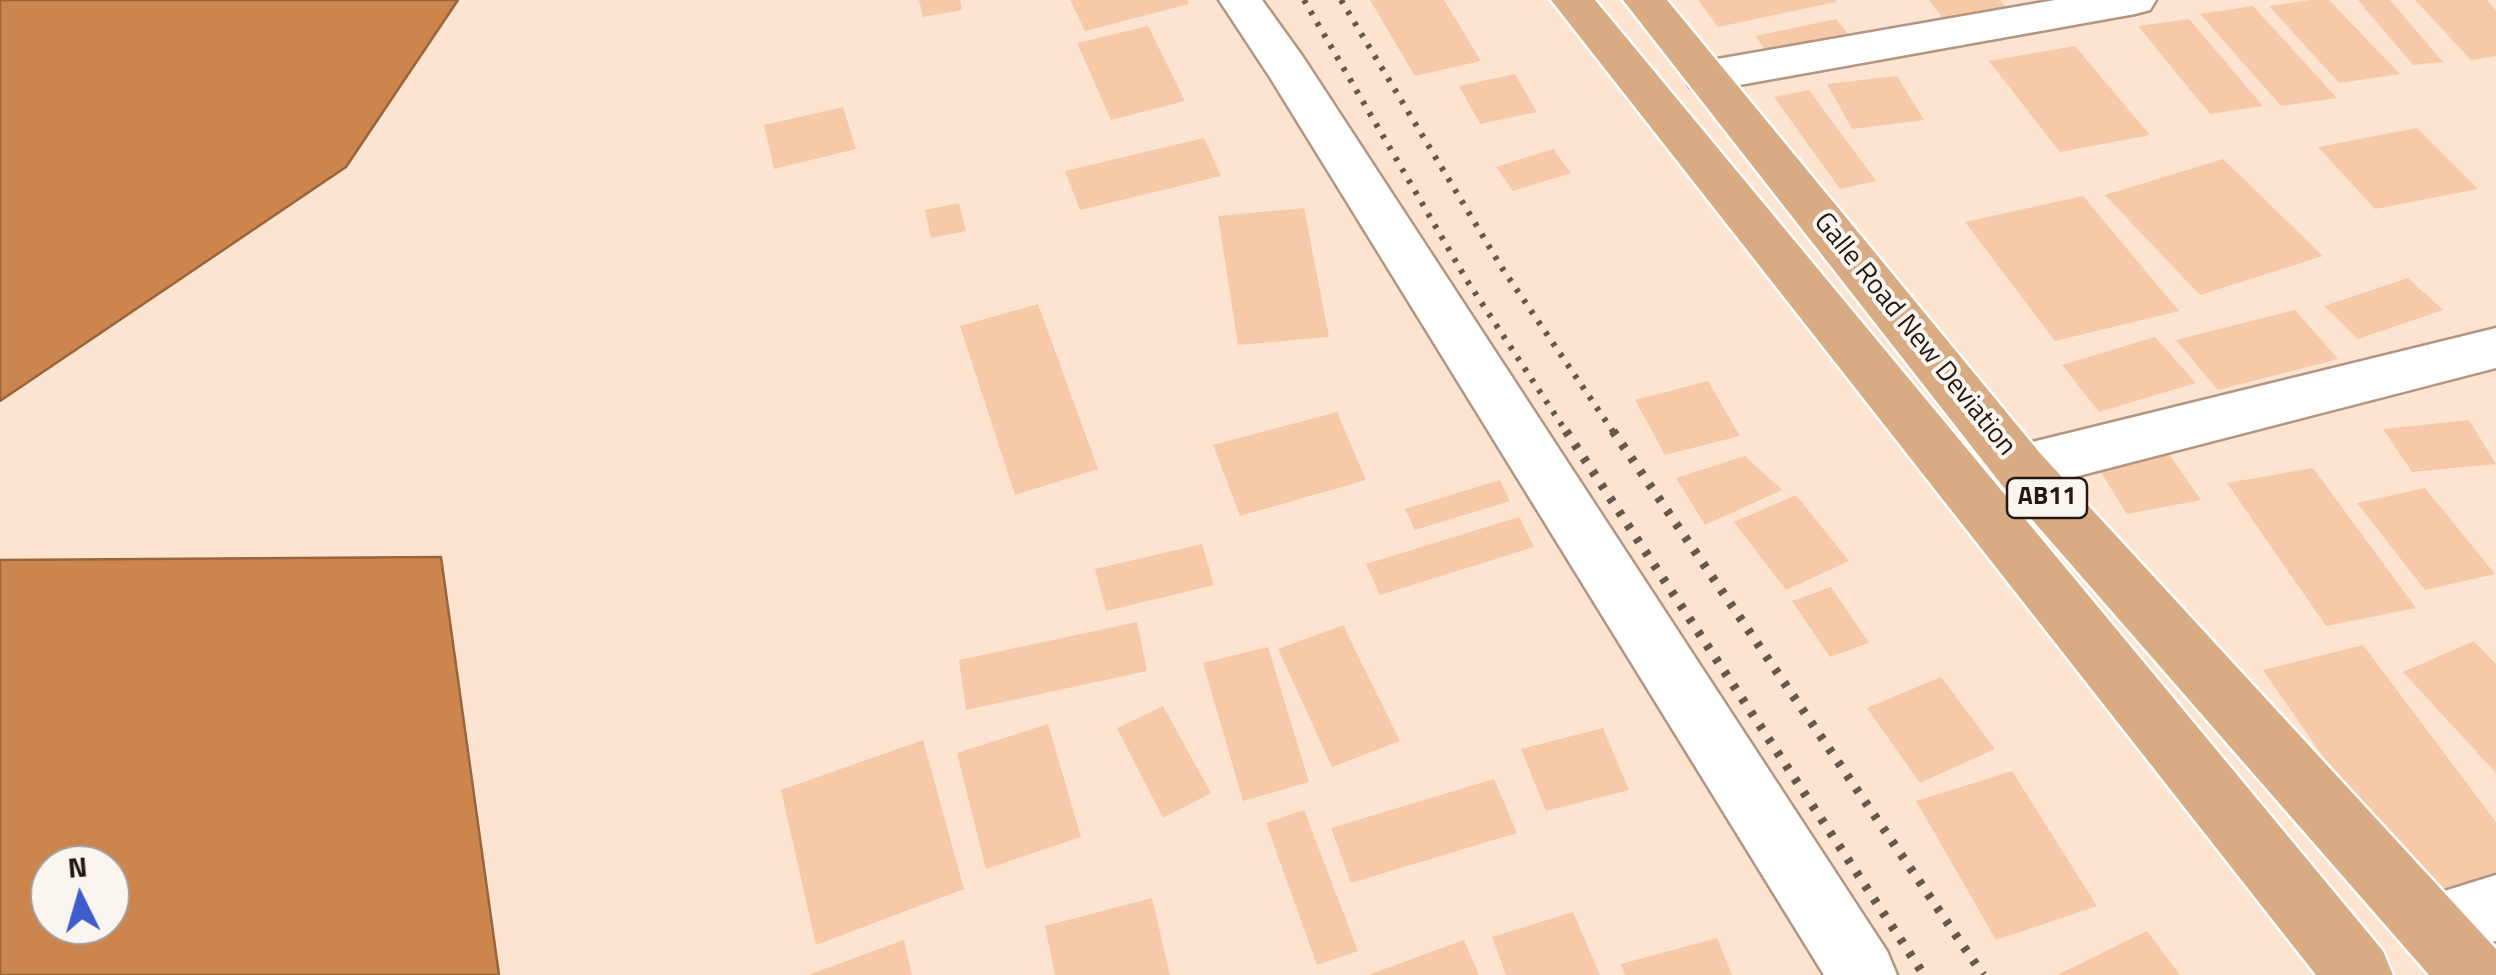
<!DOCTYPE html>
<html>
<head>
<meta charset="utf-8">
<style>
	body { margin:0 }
	#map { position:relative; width:2496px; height:975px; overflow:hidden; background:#fde4d1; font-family:"Titillium Web",sans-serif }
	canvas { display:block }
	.north { position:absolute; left:30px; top:845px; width:100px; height:100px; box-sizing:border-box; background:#fbf5f0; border:2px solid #a59d97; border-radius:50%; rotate:355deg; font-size:28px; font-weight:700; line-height:40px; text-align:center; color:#241911 }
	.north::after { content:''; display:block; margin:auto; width:35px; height:45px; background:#3d5cce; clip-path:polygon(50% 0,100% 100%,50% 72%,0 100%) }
</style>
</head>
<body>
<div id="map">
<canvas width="2496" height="975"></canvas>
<div class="north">N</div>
</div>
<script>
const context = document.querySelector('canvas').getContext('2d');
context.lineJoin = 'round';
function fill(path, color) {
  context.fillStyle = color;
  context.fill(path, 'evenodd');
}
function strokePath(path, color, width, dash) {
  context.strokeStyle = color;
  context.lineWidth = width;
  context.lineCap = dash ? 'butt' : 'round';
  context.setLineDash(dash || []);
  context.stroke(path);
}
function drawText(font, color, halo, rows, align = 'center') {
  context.font = font + ' "Titillium Web",sans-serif';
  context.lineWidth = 8;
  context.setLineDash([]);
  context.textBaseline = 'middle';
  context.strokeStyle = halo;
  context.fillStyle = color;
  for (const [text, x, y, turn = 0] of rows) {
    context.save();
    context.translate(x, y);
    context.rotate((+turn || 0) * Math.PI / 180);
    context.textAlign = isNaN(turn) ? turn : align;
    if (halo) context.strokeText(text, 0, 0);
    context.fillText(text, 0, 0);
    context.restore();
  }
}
const water = new Path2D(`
	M0 0H458L346 167 0 401Z
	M441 557 499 975H0V560ZM110 865V925H50V865Z`);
fill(water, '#cc854c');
strokePath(water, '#9a653a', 2.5);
fill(new Path2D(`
	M919 0H960L962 10 923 17Z
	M1070 0H1187L1189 4 1085 31Z
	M1370 0H1444L1481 61 1415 76Z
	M1698 0H1836V2L1718 27Z
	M1929 0H2000L2011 13 1947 24Z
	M2311 0H2329L2400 74 2339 83 2269 6Z
	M2358 0H2390L2443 62 2413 65Z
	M2415 0H2487L2496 10V56L2471 60Z
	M2253 6 2337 98 2281 106 2200 14Z
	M1836 19 1859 47 1776 65 1755 36Z
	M2189 19 2263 106 2210 114 2138 26Z
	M1148 26 1185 101 1111 120 1077 43Z
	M2075 46 2150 135 2060 152 1989 61Z
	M1515 74 1537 112 1480 124 1459 86Z
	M1897 76 1924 120 1852 129 1827 84Z
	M1809 90 1876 181 1840 189 1774 97Z
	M843 107 856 149 774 169 764 125Z
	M2417 128 2478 189 2375 209 2318 147Z
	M1204 138 1221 176 1080 210 1065 171Z
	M1553 149 1571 173 1513 191 1496 167Z
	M2223 159 2323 256 2200 295 2105 195Z
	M2083 196 2179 311 2055 341 1965 222Z
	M959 203 966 231 931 238 925 210Z
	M1304 208 1329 337 1238 345 1218 216Z
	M2408 278 2443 310 2358 339 2324 306Z
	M1038 304 1098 469 1015 495 960 326Z
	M2295 310 2338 359 2218 390 2176 340Z
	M2155 337 2196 383 2099 412 2062 365Z
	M1708 381 1740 436 1665 455 1635 400Z
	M1337 412 1366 480 1240 516 1213 445Z
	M2469 420 2496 464 2412 472 2383 429Z
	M2168 453 2201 500 2127 514 2097 466Z
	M1745 456 1782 490 1705 525 1676 478Z
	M2313 468 2416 608 2326 626 2227 483Z
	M1500 480 1510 501 1415 530 1405 509Z
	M2425 488 2495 574 2425 590 2357 503Z
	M1796 495 1849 561 1786 590 1734 522Z
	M1519 517 1534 547 1380 595 1366 564Z
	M1202 544 1214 585 1106 611 1095 569Z
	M1831 587 1869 643 1830 657 1792 601Z
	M1137 622 1147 671 966 710 959 660Z
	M1343 625 1400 741 1332 767 1278 649Z
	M2474 641 2496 664V773L2403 672Z
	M2363 645 2496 822V884L2425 904 2263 670Z
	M1268 647 1309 782 1243 801 1203 663Z
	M1941 677 1995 749 1920 783 1867 708Z
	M1163 706 1211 793 1163 818 1117 728Z
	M1048 724 1081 837 986 869 957 753Z
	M1603 728 1629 790 1546 811 1521 749Z
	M923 740 964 889 816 945 781 790Z
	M2012 771 2097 906 1996 940 1916 801Z
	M1494 779 1517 833 1351 883 1331 828Z
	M1304 810 1358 951 1317 965 1266 823Z
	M1152 898 1170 975H1055L1045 926Z
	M1573 912 1600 975H1506L1492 937Z
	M2147 931 2180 975H2057Z
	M1717 938 1732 975H1625L1621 964Z
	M904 940 912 975H808Z
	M1464 940 1479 975H1368Z`), '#f6c9a8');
const street = new Path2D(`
	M1219 0H1262L1303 57 1887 951 1897 975H1824L1271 79Z
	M2055 0H2156L2150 10 2135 14 1706 91 1690 87 1684 76 1690 65 1706 61Z
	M2496 328V368L2020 491 2001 484 1993 468 2001 452 2020 445Z
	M2496 875V941L2432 958 2409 948 2399 925 2409 902Z`);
const primary = new Path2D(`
	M1551 0H1595L2383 951 2393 975H2316Z
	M1623 0H1667L2039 452 2496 949V975H2429L2001 484Z`);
strokePath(street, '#b39580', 5);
strokePath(primary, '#fff', 5);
fill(street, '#fff');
fill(primary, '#d9ab83');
strokePath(new Path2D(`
	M1304 0 1466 279 1567 433
	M1341 0 1502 268 1614 433`), '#67584c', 6, [4, 9]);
strokePath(new Path2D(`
	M1566 431 1924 975
	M1613 431 1983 975`), '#67584c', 9, [5, 11]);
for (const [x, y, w] of [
	[2047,498,80]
]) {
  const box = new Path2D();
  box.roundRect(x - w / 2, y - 20, w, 40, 8);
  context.fillStyle = '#fbf5f0';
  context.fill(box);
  strokePath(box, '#241911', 2.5);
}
drawText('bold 25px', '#241911', null, [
	["AB11",2047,498]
]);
drawText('28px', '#241911', '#fbf5f0', [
	["Galle Road New Deviation",1914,335,51]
]);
</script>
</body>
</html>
